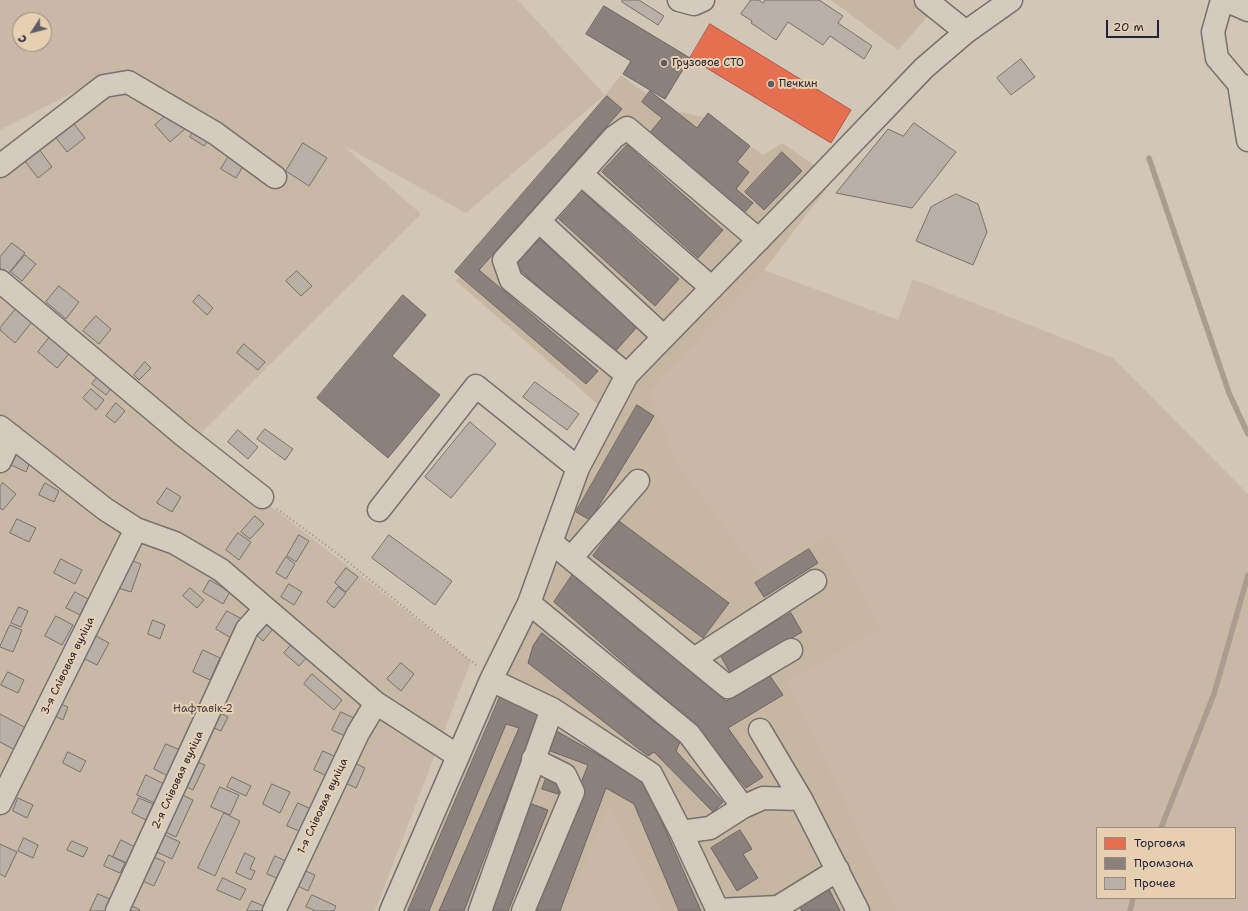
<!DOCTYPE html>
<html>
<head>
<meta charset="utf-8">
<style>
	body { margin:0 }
	#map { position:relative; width:1248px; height:911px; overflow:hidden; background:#d2c7b6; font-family:"Shantell Sans",sans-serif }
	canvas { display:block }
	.legend { position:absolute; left:1096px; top:827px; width:140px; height:72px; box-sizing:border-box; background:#e6d0af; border:1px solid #988a81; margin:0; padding:5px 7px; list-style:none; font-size:12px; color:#22223b }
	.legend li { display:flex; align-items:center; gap:8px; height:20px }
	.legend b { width:20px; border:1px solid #988a81 }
	.north { position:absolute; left:12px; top:12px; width:40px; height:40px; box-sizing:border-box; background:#e6d0af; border:1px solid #988a81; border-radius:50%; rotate:234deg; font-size:11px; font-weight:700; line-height:16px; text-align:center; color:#22223b }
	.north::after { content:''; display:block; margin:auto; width:14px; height:18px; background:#605c66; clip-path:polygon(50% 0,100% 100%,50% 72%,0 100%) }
	.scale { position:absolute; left:1106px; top:20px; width:53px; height:18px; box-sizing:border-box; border:2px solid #22223b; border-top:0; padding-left:5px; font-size:12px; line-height:14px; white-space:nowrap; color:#22223b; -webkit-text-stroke:3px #e6d0af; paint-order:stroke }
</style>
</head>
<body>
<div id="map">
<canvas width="1248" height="911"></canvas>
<ul class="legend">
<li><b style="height:11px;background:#e76f51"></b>Торговля</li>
<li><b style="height:11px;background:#8a817c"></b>Промзона</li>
<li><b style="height:11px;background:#b8b0a5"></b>Прочее</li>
</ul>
<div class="north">С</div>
<div class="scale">20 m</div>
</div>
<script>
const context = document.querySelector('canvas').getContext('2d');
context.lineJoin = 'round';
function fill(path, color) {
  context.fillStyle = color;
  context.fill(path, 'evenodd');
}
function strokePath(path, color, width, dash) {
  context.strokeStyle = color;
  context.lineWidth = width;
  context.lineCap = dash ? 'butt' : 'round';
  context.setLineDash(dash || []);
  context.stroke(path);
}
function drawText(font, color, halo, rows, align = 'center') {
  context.font = font + ' "Shantell Sans",sans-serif';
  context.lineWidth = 4;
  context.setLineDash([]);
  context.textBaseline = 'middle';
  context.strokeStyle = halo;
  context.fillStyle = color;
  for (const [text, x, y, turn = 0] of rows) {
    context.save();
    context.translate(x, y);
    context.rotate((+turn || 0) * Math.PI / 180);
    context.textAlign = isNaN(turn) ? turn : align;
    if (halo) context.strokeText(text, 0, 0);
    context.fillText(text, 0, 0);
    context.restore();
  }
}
fill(new Path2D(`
	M831 0H942L898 50Z
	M621 75 667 109 712 119 763 155 782 143 834 179 764 270 650 393 761 575 831 534 882 629 788 682 898 911H661L609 808 565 911H403L491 699 557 493 601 407 456 281Z`), '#c6b7a3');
fill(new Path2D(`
	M0 0H518L605 95 466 213 352 150 346 148 421 214 190 444 471 661 375 911H0V149L82 88 0 130ZM20 20H44V44H20Z
	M764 270 898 320 913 279 1113 358 1248 494V911H898L788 682 882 629 831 534 760 575 675 462 650 393ZM1097 828H1235V898H1097Z
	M609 808 661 911H565Z`), '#c8b9a6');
const shops = new Path2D(`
	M710 24 851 110 831 143 690 58Z`);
fill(shops, '#e76f51');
strokePath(shops, '#ac584a', 1);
const industry = new Path2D(`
	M604 6 690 58 665 99 623 74 631 61 586 34Z
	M650 91 697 128 708 113 750 146 737 162 749 172 736 189 753 203 744 213 647 136 662 118 642 102Z
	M607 96 622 109 479 270 598 371 586 384 455 272Z
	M627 145 723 230 698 258 602 172Z
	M782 152 802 171 764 210 745 192Z
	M583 192 679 279 655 306 559 219Z
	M540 239 637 327 613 354 516 266Z
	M403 295 426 315 392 356 440 395 388 458 317 398Z
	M637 405 654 416 590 520 576 512Z
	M619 521 729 603 703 638 593 556Z
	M809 549 818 563 764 597 755 583Z
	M573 574 726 701 770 676 783 695 728 728 763 777 746 788 694 724 554 602Z
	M791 613 802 632 731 674 720 655Z
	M542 633 680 742 676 751 723 802 713 812 654 752 648 756 528 663 533 646Z
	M500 697 539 714 464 911H439L519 728 506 724 429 911H408Z
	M553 729 644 781 701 911H679L634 804 606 788 560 911H531L588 765 545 749Z
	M547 776 562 782 558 794 542 789Z
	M532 804 548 810 508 911H490Z
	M740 830 752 849 743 854 758 878 737 891 711 848Z
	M829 889 840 911H802L798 904Z`);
fill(industry, '#8a817c');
strokePath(industry, '#6b6468', 1);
strokePath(new Path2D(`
	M1149 158 1229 393 1248 434
	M1161 828 1214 694 1248 575
	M1130 911 1133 898`), '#a99d92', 5.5);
const building = new Path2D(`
	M623 0H639L664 16 658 25 622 2Z
	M751 0H759L763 3 765 0H819L843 16 838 23 872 46 864 59 830 36 823 45 788 22 776 40 751 23 752 21 741 14Z
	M1021 59 1035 77 1011 95 997 78Z
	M170 112 185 129 170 142 155 125Z
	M71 120 85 138 67 152 53 134Z
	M914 123 956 152 912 208 836 193 888 129 903 136Z
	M196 127 211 136 204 146 190 137Z
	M303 143 327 158 309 186 286 171Z
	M36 145 52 167 38 178 21 156Z
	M230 154 245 163 236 178 221 169Z
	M956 194 978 204 987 232 973 265 916 241 931 207Z
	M12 243 25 253 5 278 0 274V257Z
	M25 255 36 264 22 281 11 272Z
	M297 271 312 286 301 296 286 281Z
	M59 286 79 302 66 319 46 302Z
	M199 295 213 308 207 315 193 302Z
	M20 304 36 317 15 343 0 330V328Z
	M96 316 111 329 99 344 83 331Z
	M53 333 73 349 57 368 38 352Z
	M244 344 265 362 258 370 237 353Z
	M145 362 151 368 139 380 134 375Z
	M99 375 113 386 106 395 92 384Z
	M535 382 579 414 567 430 523 397Z
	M91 389 104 400 96 410 83 398Z
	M116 403 125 411 115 423 106 416Z
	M470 422 496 444 451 498 425 477Z
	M265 429 293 449 285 460 257 439Z
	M238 430 258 447 248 459 228 442Z
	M15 452 31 460 26 472 9 464Z
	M3 483 16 494 3 510 0 508V487Z
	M45 483 59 491 54 502 39 495Z
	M167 488 181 497 172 512 157 503Z
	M255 516 264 524 250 539 241 532Z
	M17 519 36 528 29 542 10 533Z
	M238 533 251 542 239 560 226 550Z
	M299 535 309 541 296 562 287 556Z
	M389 535 452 581 435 605 372 558Z
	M286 557 295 564 286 579 276 573Z
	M61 559 82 570 75 584 54 573Z
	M128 559 141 564 131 592 118 588Z
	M346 568 358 577 346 592 335 583Z
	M210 580 230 592 223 604 203 592Z
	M289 584 302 592 294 605 281 597Z
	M338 587 346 593 334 608 327 602Z
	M190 588 204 600 197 608 183 596Z
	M75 592 88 599 80 615 66 608Z
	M19 607 28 611 21 627 11 623Z
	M227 611 242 619 231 638 216 629Z
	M56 616 73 625 62 645 45 636Z
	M153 620 165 625 160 639 148 634Z
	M262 620 273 629 263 641 252 631Z
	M10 625 22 630 13 652 0 647Z
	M89 632 109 643 97 665 77 655Z
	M293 643 308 656 299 666 284 653Z
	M203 650 220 658 210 680 193 672Z
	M401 663 414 674 401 691 387 679Z
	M8 672 24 680 18 693 1 685Z
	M312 674 342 700 334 710 304 684Z
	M58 703 68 707 63 720 53 715Z
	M214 710 228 717 221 731 207 725Z
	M341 712 354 718 345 736 332 730Z
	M0 714 26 728 15 750 0 742Z
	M166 744 180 750 168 776 154 769Z
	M323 751 336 757 327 776 314 770Z
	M68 752 86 761 80 772 63 763Z
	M190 759 205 765 193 790 179 783Z
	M350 761 365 768 356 788 341 781Z
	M146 775 166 785 157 804 137 795Z
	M232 777 251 786 246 796 227 787Z
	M272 784 290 792 280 813 263 804Z
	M220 787 239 795 230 815 211 807Z
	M176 792 193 800 176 837 158 829Z
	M18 798 33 805 27 818 13 811Z
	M139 798 153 804 146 820 132 813Z
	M298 803 313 810 302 832 287 826Z
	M224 813 240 821 215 876 198 868Z
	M158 832 180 842 172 859 150 849Z
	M24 838 38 845 33 858 18 851Z
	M121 840 135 847 127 863 113 857Z
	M72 841 88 848 83 857 67 850Z
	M0 844 17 852 5 877 0 874Z
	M245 853 255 858 250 869 255 871 251 880 236 873Z
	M147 854 165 862 154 886 136 878Z
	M109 855 125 863 120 873 104 866Z
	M275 856 288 862 279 879 267 874Z
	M301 869 315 875 308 891 294 884Z
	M223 878 246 889 240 900 217 890Z
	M98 894 110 899 105 911H90Z
	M312 895 336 906 334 911H316L306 907Z
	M252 901 266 907 265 911H247Z
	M128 904 140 910 139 911H125Z`);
fill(building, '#b8b0a5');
strokePath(building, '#76716e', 1);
const minor = new Path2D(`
	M679 0 694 4 703 0
	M926 0 966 32
	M1222 0 1213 32 1217 58 1239 84 1248 88
	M1225 0 1248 10
	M1239 84 1248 140
	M0 166 104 86 128 82 215 133 275 177
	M581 174 712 288
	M539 221 664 337
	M0 281 183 435 262 497
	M627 375 511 280 504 260 614 137 627 128 759 240
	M0 427 105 509 136 529 175 543 221 570 376 703 458 756
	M0 461 12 436
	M379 510 476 386 578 468
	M551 542 728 687 791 650
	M571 558 638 481
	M529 603 689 734 743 807
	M694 659 815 581
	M491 680 552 709 651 774 681 832 718 911
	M760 730 801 799 858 911
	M0 803 136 529
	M681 832 710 828 743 807 763 798 801 799
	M717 910 778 907 838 870
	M117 911 247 629 265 609
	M274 911 358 733 376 703
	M391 911 491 680 529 603 578 468 627 375 809 188 924 68 966 32 1011 0
	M480 911 552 709
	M523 911 573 792 565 775 533 759`);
strokePath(minor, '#76716e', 25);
strokePath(new Path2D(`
	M277 509 334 551 476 665`), '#9b958f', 2.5, [1, 3]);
strokePath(minor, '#d4cbbf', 22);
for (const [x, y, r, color] of [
	[664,63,4,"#605c66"],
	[771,84,4,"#605c66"]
]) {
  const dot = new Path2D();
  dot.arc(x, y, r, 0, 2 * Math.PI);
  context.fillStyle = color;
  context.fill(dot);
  strokePath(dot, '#e6d0af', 1.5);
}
drawText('11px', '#22223b', '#e6d0af', [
	["Грузовое СТО",672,63],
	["Печкин",779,84]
], 'left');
drawText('11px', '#22223b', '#e6d0af', [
	["3-я Слівовая вуліца",68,666,-64],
	["2-я Слівовая вуліца",178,780,-65],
	["1-я Слівовая вуліца",323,806,-65]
]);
drawText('11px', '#413e4e', '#e6d0af', [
	["Нафтавік-2",203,709]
]);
</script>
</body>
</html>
